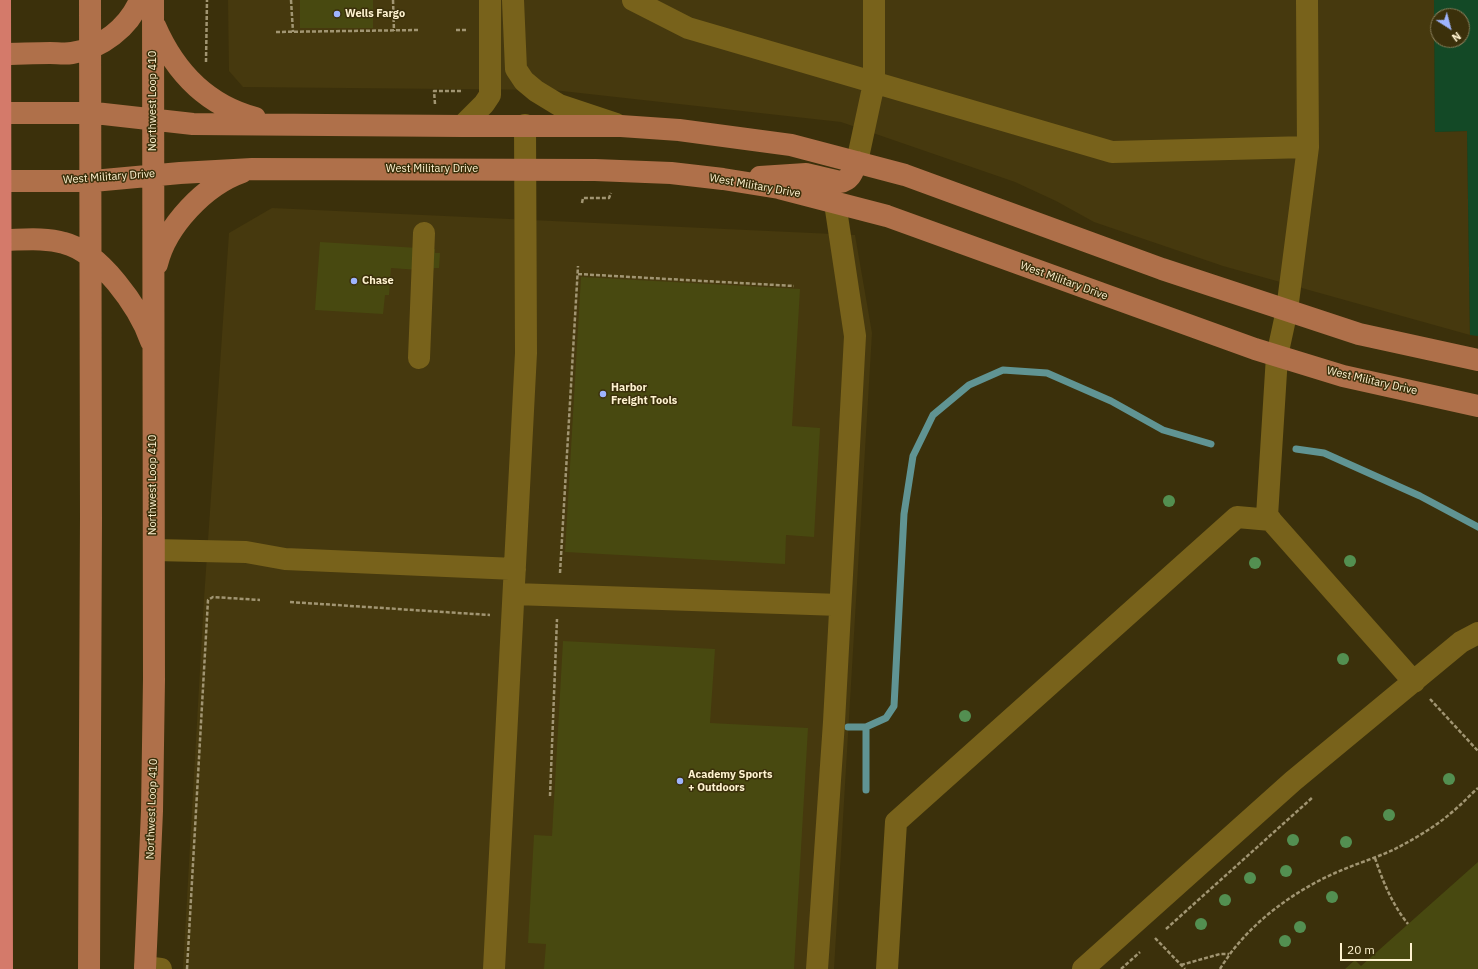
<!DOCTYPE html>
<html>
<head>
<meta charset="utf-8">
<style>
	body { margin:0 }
	#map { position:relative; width:1478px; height:969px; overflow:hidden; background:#3b300b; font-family:"IBM Plex Sans",sans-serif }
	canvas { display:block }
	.north { position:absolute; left:1430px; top:8px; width:40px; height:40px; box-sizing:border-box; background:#3b300b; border:1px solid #897e5a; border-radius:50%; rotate:144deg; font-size:11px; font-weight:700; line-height:16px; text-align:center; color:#fef2d0 }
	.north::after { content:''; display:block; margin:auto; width:14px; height:18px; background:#9eb4fd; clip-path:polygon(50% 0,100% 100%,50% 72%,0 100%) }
	.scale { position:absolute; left:1340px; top:943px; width:72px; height:18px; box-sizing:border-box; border:2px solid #fef2d0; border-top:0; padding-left:5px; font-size:12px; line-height:14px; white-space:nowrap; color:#fef2d0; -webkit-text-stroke:3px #3b300b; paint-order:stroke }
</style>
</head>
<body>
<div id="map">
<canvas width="1478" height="969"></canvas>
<div class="north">N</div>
<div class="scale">20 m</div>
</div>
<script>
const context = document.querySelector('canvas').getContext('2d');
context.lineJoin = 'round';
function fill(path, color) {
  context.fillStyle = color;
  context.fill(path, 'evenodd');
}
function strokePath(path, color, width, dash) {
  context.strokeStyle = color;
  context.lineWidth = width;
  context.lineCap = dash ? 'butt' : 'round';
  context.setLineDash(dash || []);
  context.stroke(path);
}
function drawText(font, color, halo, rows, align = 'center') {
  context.font = font + ' "IBM Plex Sans",sans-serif';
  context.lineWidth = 3;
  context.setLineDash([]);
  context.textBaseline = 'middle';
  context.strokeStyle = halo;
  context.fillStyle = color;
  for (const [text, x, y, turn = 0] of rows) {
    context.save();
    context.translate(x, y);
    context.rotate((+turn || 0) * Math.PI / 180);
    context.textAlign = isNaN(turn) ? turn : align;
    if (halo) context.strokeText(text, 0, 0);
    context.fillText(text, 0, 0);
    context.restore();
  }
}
fill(new Path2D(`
	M228 0H1434L1435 132 1467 131 1470 335 1223 266 1094 222 1056 201 1015 182 841 122 553 90 243 87 229 71Z
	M272 208 855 235 872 333 834 969H183L204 599 229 233Z`), '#46390e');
fill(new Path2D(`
	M1434 0H1478V336L1470 335 1467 131 1435 132ZM1438 16H1462V40H1438Z`), '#134926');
strokePath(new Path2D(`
	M1296 449 1324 453 1420 496 1478 527
	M848 727H866L886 718 894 706 904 514 913 456 933 415 969 385 1003 370 1047 373 1111 401 1163 430 1211 444
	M866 727V790`), '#609493', 7);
fill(new Path2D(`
	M300 0H373V28H300Z
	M320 242 435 249V253H440L439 268H434L433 271 391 268 389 295H385L383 314 315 310Z
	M581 277 800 289 792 426 820 428 814 537 786 535 785 564 565 552Z
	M563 641 715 649 710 723 808 728 794 969H544L546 944 528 943 534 835 552 836Z
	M1478 862V969H1345L1355 960 1361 966Z`), '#484910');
strokePath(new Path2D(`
	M291 0 293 32
	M393 0 394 31
	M456 30H467
	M276 32 418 30
	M206 62 207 0
	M435 104 434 91H463
	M582 203 583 198H609L611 193
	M578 274 794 286
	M560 573 578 266
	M290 602 490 615
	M1430 699 1478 751
	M550 796 557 619
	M1375 858C1383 882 1392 904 1408 924
	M1166 929 1313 797
	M1155 938 1185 969
	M1181 965 1220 954H1229
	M187 969 208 600 213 597 260 600
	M1121 969 1140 952
	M1220 969C1245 927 1290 893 1335 873 1355 864 1376 858 1395 849 1414 839 1435 827 1451 813 1461 805 1469 796 1478 788`), '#a19572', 2.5, [4, 2]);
strokePath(new Path2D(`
	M513 0 516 69 524 81 536 91 559 105 616 124
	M633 0 688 28 1112 152 1308 147
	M1307 0 1308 147 1287 310 1277 356 1267 516 1414 682
	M462 126 484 104 490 95V0
	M857 162 874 83V0
	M419 358 424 233
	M154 550 246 552 285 559 515 569
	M514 594 840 605
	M145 967 161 969
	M494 969 526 353 525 125
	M817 969 834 722 855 336 835 203
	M887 969 896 822 1237 517 1271 520
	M1083 969 1293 781 1461 642 1478 633`), '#78621b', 22);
strokePath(new Path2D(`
	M155 26C175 72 206 105 255 118
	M0 54C17 54 33 53 50 53 57 53 65 54 72 53 101 49 129 27 140 0
	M0 113H95L193 124 462 126H621L679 130 791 145 905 175 1162 269 1359 334 1478 360
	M760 177 806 174 840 182C851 180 853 171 857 162
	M0 181H93L180 173 252 169 595 170 671 173 723 179 779 188 887 216 1255 349 1343 376 1478 406
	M0 240C21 240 44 237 64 243 100 252 139 307 151 341
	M157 264C166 226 205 185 242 172
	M89 969 91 517 90 0
	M145 969 152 811 154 679 153 0`), '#af704a', 22);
strokePath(new Path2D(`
	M0 0 2 969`), '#d47a6a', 22);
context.fillStyle = '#538f51';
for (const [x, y] of [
	[1169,501],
	[1350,561],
	[1255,563],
	[1343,659],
	[965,716],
	[1449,779],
	[1389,815],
	[1293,840],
	[1346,842],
	[1286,871],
	[1250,878],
	[1332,897],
	[1225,900],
	[1201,924],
	[1300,927],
	[1285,941]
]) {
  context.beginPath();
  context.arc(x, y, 6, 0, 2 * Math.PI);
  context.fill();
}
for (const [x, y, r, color] of [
	[337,14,4,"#9eb4fd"],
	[354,281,4,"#9eb4fd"],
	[603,394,4,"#9eb4fd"],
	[680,781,4,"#9eb4fd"]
]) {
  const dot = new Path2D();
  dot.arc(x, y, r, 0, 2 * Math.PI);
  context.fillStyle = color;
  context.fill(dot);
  strokePath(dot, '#3b300b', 1.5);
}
drawText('bold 11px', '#fef2d0', '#3b300b', [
	["Wells Fargo",345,14],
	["Chase",362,281],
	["Harbor",611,388],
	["Freight Tools",611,401],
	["Academy Sports",688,775],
	["+ Outdoors",688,788]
], 'left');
drawText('11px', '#fef2d0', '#3b300b', [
	["Northwest Loop 410",153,101,-90],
	["West Military Drive",432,169],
	["West Military Drive",109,177,-4],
	["West Military Drive",755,186,10],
	["West Military Drive",1064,281,20],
	["West Military Drive",1372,381,13],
	["Northwest Loop 410",153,485,-90],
	["Northwest Loop 410",152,809,-88]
]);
</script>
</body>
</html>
